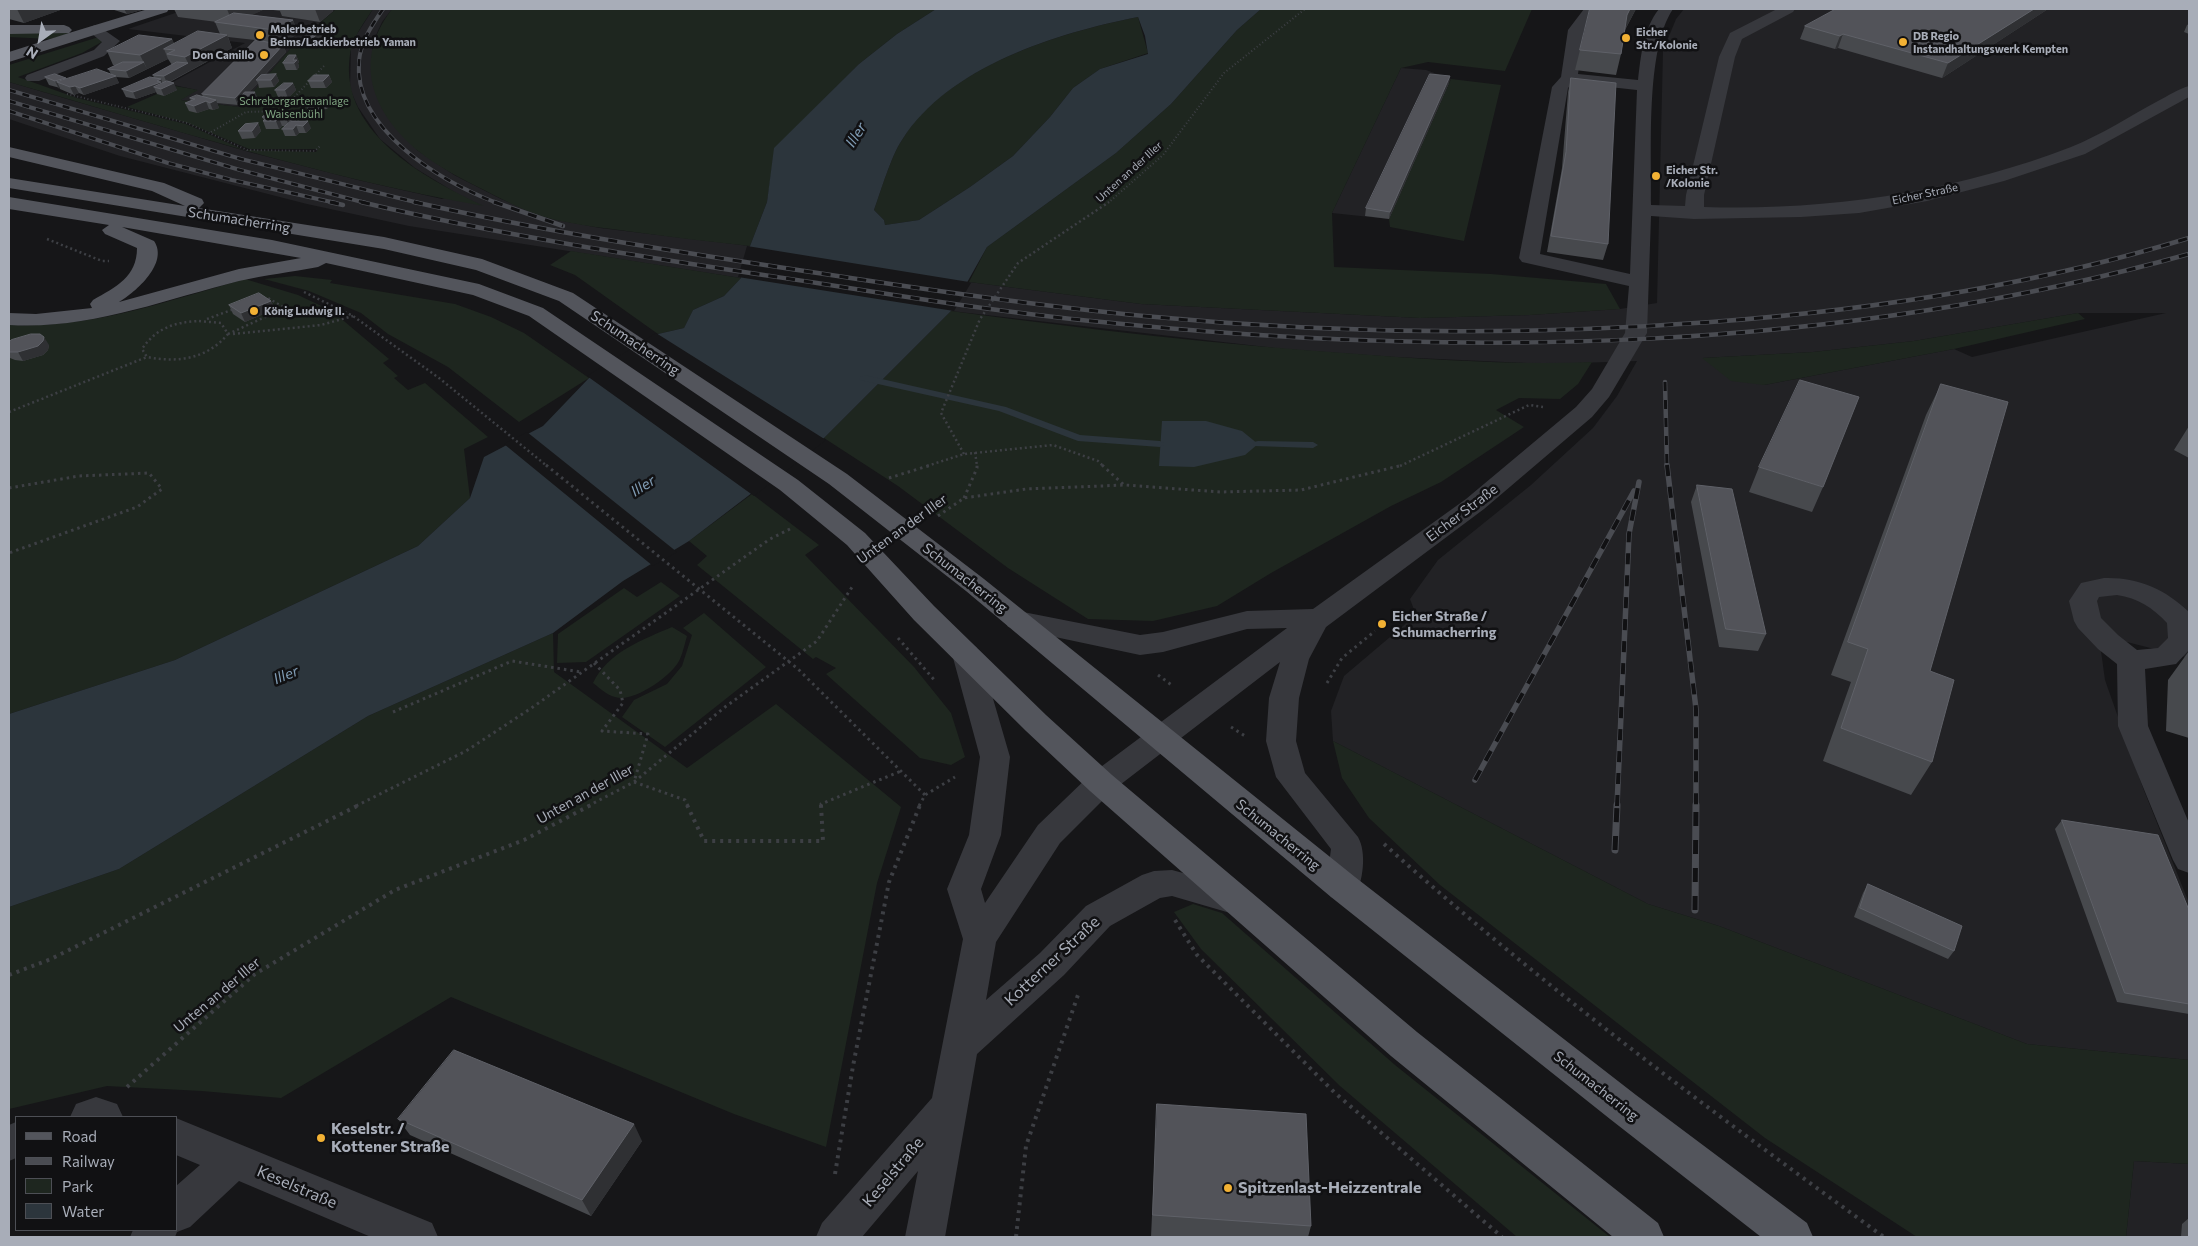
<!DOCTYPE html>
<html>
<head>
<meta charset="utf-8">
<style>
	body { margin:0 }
	#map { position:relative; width:2198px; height:1246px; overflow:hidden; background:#161618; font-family:Commissioner,sans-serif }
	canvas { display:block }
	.frame { position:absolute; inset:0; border:10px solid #a8adb8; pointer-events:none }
	.legend { position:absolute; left:15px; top:1116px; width:162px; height:115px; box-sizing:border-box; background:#111113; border:1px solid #4d4f55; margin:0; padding:6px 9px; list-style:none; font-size:15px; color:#a8adb8 }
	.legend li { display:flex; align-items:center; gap:10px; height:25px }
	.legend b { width:25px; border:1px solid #4d4f55 }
	.north { position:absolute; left:15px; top:15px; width:50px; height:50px; -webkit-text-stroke:4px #111113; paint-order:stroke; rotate:212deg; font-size:14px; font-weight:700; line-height:20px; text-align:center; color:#a8adb8 }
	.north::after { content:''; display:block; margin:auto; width:18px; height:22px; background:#a8adb8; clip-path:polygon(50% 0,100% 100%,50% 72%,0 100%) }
</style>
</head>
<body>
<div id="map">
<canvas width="2198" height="1246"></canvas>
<div class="frame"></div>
<ul class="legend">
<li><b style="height:6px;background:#53555c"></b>Road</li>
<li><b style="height:6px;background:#4a4c52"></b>Railway</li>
<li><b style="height:14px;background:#1e261f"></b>Park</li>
<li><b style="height:14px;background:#2c353c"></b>Water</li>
</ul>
<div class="north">N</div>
</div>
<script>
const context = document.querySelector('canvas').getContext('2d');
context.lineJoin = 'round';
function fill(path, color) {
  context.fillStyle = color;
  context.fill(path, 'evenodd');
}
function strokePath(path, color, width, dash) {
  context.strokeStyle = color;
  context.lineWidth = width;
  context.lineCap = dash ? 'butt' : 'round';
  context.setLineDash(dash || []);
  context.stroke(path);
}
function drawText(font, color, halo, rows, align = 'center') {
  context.font = font + ' Commissioner,sans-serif';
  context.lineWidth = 5;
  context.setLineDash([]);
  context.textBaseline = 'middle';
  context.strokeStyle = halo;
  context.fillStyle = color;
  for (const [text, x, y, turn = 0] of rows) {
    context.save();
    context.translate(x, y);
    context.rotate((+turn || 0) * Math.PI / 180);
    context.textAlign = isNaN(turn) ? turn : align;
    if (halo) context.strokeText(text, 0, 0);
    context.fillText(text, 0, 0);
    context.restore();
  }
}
fill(new Path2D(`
	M187 9H367L335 10 291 48 240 107 180 100 197 90 169 84 245 43 128 29Z
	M373 9H392L382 22 371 46 417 150 454 175 501 199 547 218 600 228 750 246 969 282 1141 304 1420 318 1530 315 1620 309 1657 303 1663 51 1676 19 1684 9H2189V658L2127 642 2101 651 2105 680 2143 788 2189 903V1060L2027 1044 1719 926 1648 904 1333 741 1331 711 1344 676 1416 615 1410 599 1438 560 1531 485 1593 428 1617 396 1637 361 1548 364 1395 357 1284 349 951 311 409 226 307 204 120 156 9 119V82L249 152 358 180 442 199 456 193 415 168 380 139 358 107 350 89 351 48 357 34ZM2078 313H2166L1972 357 1954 349 1764 385 1703 358 1813 352 1914 341Z
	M1401 68 1426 70 1451 79 1389 219 1332 213Z
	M2134 1161 2189 1164V1237H2126Z`), '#222225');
fill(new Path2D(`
	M373 9C365 21 355 34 351 49 334 130 424 178 484 206 323 178 167 127 9 82V65L102 36 107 39 82 53 18 77 77 98 186 124 244 150 316 152 318 149H249L188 123 127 107 175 86 198 90 181 100 240 107 291 48 335 10Z
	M392 9H936L897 34 859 64 775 148 767 202 750 246C711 242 672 237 634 232 605 228 575 225 548 218 527 212 505 201 486 191 462 179 438 167 417 150 371 111 353 60 392 9Z
	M1261 9H1532L1505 71 1428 62 1401 68 1332 213 1334 267 1491 274 1606 284 1620 309 1530 315 1420 318 1141 304 969 282 987 247 1116 153 1171 104 1237 30Z
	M1138 17 1148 53 1100 69 1073 88 1050 117 1013 156 970 187 919 220 885 225 884 220 874 210C881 191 891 156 902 140 948 66 1058 33 1138 17Z
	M9 32 73 33 50 39 9 37Z
	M1451 79 1501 85 1464 241 1390 227 1389 219Z
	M571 251 741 278 724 296 693 310 684 328 658 334 575 275 550 265Z
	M295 276 332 280 330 283 455 304 491 317 524 333 589 378 519 422 448 367 388 334 361 313 309 291 264 279Z
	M245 279 298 295 332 311 389 359 383 363 398 376 394 378 408 390 425 383 488 437 464 449 470 498 418 546 175 660 9 714V325C91 329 167 301 245 279Z
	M951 311C1086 329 1222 345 1358 354 1436 360 1514 365 1592 362L1578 384 1560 399 1519 398 1496 410 1524 427 1441 482 1391 506 1271 573 1217 606 1153 621 1088 619 1008 568 898 486 824 438Z
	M2078 313 2085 319 1954 349 1764 385 1731 381 1702 358 1813 352 1914 341Z
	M752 494 819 545 805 555 914 667 951 713 965 757 951 765 920 758 826 674 836 668 816 657 813 659 697 565 707 556 689 541Z
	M661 582 680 596 586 662 557 663 558 634 624 588 637 597Z
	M704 613 766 667 665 747 622 717 634 700 667 684 682 666 692 635 683 628Z
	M672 627 687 636C685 643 683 652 680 659 673 675 638 699 620 698 609 697 602 690 593 683 608 652 642 640 672 627Z
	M553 633 554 672 687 768 776 704 901 807 877 883 826 1147 734 1114 451 997 281 1098 202 1091 107 1086 9 1109V907L119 869 368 716Z
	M1333 741 1648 904 1719 926 2027 1044 2189 1060V1164L2134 1161 2126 1237H1917L1765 1138 1440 885 1369 818 1342 778Z
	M1193 904 1222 913 1395 1065 1610 1237H1517L1340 1086 1201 949 1174 912Z`), '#1e261f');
fill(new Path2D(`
	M936 9H1261L1237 30 1171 104 1116 153 987 247 951 311 824 438 689 541 623 581 553 633 368 716 119 869 9 907V714L175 660 418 546 470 498 484 457 543 426 589 378 658 334 684 328 693 310 724 296 741 278 750 246 767 202 774 148 859 64 897 34ZM1138 17 1145 36 1148 54 1100 69 1073 88 1050 117 1013 156 970 187 919 220 885 225 884 220 874 210C881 191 891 156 902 140 949 66 1057 33 1138 17Z
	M1162 421H1206L1242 431 1258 444 1245 455 1194 467 1159 466Z`), '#2c353c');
fill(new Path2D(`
	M747 246 969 282 971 283 954 311 738 277Z
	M656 333 826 440 754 496 587 376Z
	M527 432 677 552 653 566 504 444Z`), '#161618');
fill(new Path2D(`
	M864 375 1006 407 1080 435 1160 441 1165 444 1160 447 1078 441 999 411 860 380 859 378Z
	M1258 441 1313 442 1318 445 1313 448 1254 446 1253 444 1254 442Z`), '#2c353c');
strokePath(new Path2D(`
	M67 94 187 123 247 150 315 151 320 146
	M211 132 246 112 281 111 324 66
	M1108 203 1163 155 1224 73 1305 9`), '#3d3f44', 2, [1, 2.5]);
strokePath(new Path2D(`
	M47 239 102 261H109
	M304 292 353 316 439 378 547 466
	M207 319 234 309
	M199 321 221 323 228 334C207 359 178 363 147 357L142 349C156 328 175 322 199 321Z
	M228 334 285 308 268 298
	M233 334 321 325 353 316
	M9 412 147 357
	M975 452 977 466
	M964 454 941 413 980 319 1018 263 1109 202
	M927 466 964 454 1053 445 1098 461 1103 466
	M1400 466 1529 405 1543 407`), '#3d3f44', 2.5, [2, 3]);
strokePath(new Path2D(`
	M546 465 798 669 925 795
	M1102 465 1124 485
	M889 478 931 465
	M9 488 79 476 149 473 162 489 137 507 9 553
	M964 498 977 468V465
	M938 516 964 498 1026 489 1125 485 1220 492 1301 490 1403 465
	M898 638 936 682
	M594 663 620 690 623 703 602 731 648 734 634 782 685 800 688 806
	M1158 675 1173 686
	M1327 683 1342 658 1375 631
	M393 712 512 661 581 672
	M1231 727 1245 736
	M356 806 466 751 530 709 770 539 792 528
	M588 806 634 782 725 707 817 641 854 584
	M821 806V804L901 771
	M919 806 925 795 955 777`), '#3d3f44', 3, [2.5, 4]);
strokePath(new Path2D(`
	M687 805 704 841H823L821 805
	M1384 844C1542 986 1712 1112 1884 1237
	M1175 920 1197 955 1334 1092 1502 1237
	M9 975 51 959 359 805
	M127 1087 255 974 395 890 524 840 591 805
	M835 1174 853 1066 889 882 920 805
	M1016 1237 1026 1146 1079 992`), '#3d3f44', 4, [3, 5]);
fill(new Path2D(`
	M1584 9H1598L1584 30 1578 74 1638 80C1641 56 1643 29 1659 9H1673C1645 50 1652 153 1651 205L1685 206 1686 195 1719 57 1730 33 1777 9H1795L1793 12 1742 39 1735 57 1704 195V207C1829 211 1954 192 2071 147 2101 135 2130 116 2158 101 2168 96 2178 89 2189 86V97L2085 154 2004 181 1927 201 1859 213 1801 217 1694 219 1651 216 1647 333 1609 397 1592 417 1484 509 1326 627 1309 659 1299 698 1296 741 1305 773 1358 837C1367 853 1363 881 1355 897L1343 901 1331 897 1326 887 1331 849 1276 777 1266 741 1269 698 1280 662 1112 791 1060 843 996 942 986 1000 1040 953 1086 906 1142 875 1154 871 1172 870 1249 891 1254 901 1249 911 1237 915 1172 896 1160 898 1110 926 1064 975 977 1054 945 1237H905L918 1171 862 1237H816L822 1223 932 1098 963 939 947 889 969 835 980 757 952 654 956 647 966 644 976 647 980 654 1010 757 1001 835 981 889 985 903 1038 825 1090 775 1287 628 1247 629 1163 652 1140 655 1008 627 1004 620 1008 613 1018 611 1140 635 1163 632 1247 611 1313 609 1466 499 1576 407 1592 389 1625 333 1629 286 1522 262 1519 258 1552 87 1561 77 1568 30ZM1573 83 1637 90 1630 274 1540 254 1568 88Z
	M95 25 100 27 120 41 104 56 39 81H27L25 78 27 75 94 50 102 42 87 30 90 27Z
	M2104 578C2138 577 2165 589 2189 612V650L2176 664 2145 669 2148 726 2189 823V873L2178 869 2173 860 2118 726 2117 664 2098 649 2078 628 2074 621 2069 601 2081 583ZM2117 595C2138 598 2153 608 2167 623L2168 638 2158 648 2137 650 2118 635 2101 618 2097 601 2099 597Z
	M96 1097 117 1104 123 1117H70L76 1104Z
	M176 1118 432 1223 438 1237H371L239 1181 190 1227 177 1232 175 1237H130L133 1230H176V1186L200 1165 176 1155Z
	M16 1122V1158L9 1161V1125Z`), '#37383d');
fill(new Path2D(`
	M148 9H169L167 12 9 62V52L69 33 9 34V25H64L69 27 72 30 69 33Z
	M9 147 164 183 202 199 204 203 199 208 384 237 482 259 573 293 847 474 984 579 1355 877 1636 1095 1807 1223 1813 1237H1761L1610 1119 1331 897 966 591 829 484 559 301 476 270 384 249 9 188V178L185 206 152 191 9 157Z
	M9 197 272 240 479 284 543 308 798 480 865 533 934 606 1046 715 1112 775 1417 1032 1658 1223 1664 1237H1613L1391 1056 1090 791 1026 731 914 620 847 545 780 490 529 316 473 295 326 263 318 267C292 272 265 275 239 281 163 300 89 330 9 325V313L36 314 92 308 90 304 93 300C116 287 137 277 137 248L105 234 102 230 109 225 9 209ZM122 227 301 258 239 269 119 302C136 292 169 263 154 241Z`), '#53555c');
const railFar3 = new Path2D(`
	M383 9C372 25 361 41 359 61 353 130 442 182 497 203
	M9 90 241 159 419 203
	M9 101 240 170 366 203
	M9 111 168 163 232 180 336 203`);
const railFar2 = new Path2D(`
	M330 202 343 205
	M361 202C511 238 665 260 817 283 912 298 1007 313 1102 322 1465 359 1837 352 2189 254
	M414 202C551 233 691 254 831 275 935 291 1039 306 1144 316 1332 334 1522 336 1711 322 1873 310 2033 286 2189 238
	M494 202 563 226
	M1665 382 1667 466`);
const railFar1 = new Path2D(`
	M1667 465 1696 709V806
	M1475 780 1634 491
	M1617 806 1629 534 1639 482`);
const rail = new Path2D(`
	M1615 850 1617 805
	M1695 910 1696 805`);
strokePath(railFar3, '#4a4c52', 4);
strokePath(railFar2, '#4a4c52', 4.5);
strokePath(railFar1, '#4a4c52', 5.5);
strokePath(rail, '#4a4c52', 7);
strokePath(railFar3, '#111113', 2.5, [7]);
strokePath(railFar2, '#111113', 3, [9]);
strokePath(railFar1, '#111113', 4, [11]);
strokePath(rail, '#111113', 5, [14]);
fill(new Path2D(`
	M9 9H63L24 23 9 19Z
	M111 9H145L127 14Z
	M174 9H265L251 15 293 20 298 34 280 43 270 42 283 45 286 52 265 75 276 74 279 81 274 87 259 88 258 83 249 92 258 99 254 104H244L242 100 238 105 217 103 219 108 213 110 209 109 197 113 189 111 185 103 191 101 190 98 203 97 202 94 255 40 228 37 232 48 170 82 177 90 164 96 157 94 156 92 136 99 126 97 122 89 154 78 153 75 172 65 168 59 129 78 116 77 119 83 84 95 79 93 74 95 60 89V88L49 85 45 77 66 78V79L111 74 108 69 115 65H113L107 51 172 39 174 44 220 34 215 22H217L178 17Z
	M266 9H332L333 11 320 22 282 16 280 11Z
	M1636 9 1625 30 1621 54 1616 75 1575 70 1590 10Z
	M1836 9H2048L1942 78 1838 48 1835 49 1800 39 1805 26Z
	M2189 24V34L2184 32 2187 25Z
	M322 30 324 37 317 44H307L304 37Z
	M296 55 299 62 298 63 299 67 297 70H286L283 63Z
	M329 75 332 82 326 88H311L308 81Z
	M1571 78 1608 244 1603 260 1547 252 1562 168 1568 92Z
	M293 83 296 90 288 98 278 97 275 90Z
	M1449 83 1389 219 1365 216 1366 208Z
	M326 99 329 106 327 109 308 111 305 103Z
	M293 112 296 120 295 121 311 128 306 133H299L296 136H285L282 129 285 126H282L279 129H266L263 121 264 120 262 117Z
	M258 123 261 131 255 138 242 139 238 131Z
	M271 301 275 309 245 322 233 314 229 305Z
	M9 342 49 345 48 350 43 355 23 361 15 360 10 358 9 355Z
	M1941 384 1930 671 1932 762 1911 795 1823 761 1851 682 1831 675 1926 415Z
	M2189 426V458L2174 450Z
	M1759 467 1823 487 1812 512 1749 492Z
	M1697 485 1766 634 1758 651 1719 647 1691 502Z
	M2189 651V738L2166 731 2168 680Z
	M2062 820 2189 910V1014L2117 1002 2055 829Z
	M1868 884 1954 951 1948 959 1854 917 1863 893Z
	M398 1119 642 1141 591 1216 410 1135Z
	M1156 1128 1311 1226 1308 1237H1151Z
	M2189 1218V1237H2181L2182 1224Z`), '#47494d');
fill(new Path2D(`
	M17 9H63L24 23Z
	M124 9H145L127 14Z
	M227 9H265L233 24Z
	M315 9H332L333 11 320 22Z
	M1630 9H1636L1622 35 1627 15Z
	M2034 9H2048L1942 78 1948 63Z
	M293 20 298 34 280 43 274 30Z
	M322 30 324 37 317 44 314 37Z
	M1843 34 1838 48 1835 49 1840 36Z
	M227 35 232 48 167 83 164 76 188 63 185 57Z
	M172 39 179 53 175 50 164 49 168 59 147 69 140 55Z
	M283 45 286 52 260 80H256L258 83 245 97H241L242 100 238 105 235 98Z
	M296 55 299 62 298 63 299 67 297 70 293 60Z
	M144 62 147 69 129 78 126 71Z
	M276 74 279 81 274 87 271 80Z
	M329 75 332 82 326 88 323 81Z
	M116 76 119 83 84 95 80 88Z
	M1450 76 1449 83 1389 219 1390 212Z
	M66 78 69 85 57 82 60 88 59 89 55 81Z
	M161 79 164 87 174 83 177 90 164 96 161 89 154 87 156 92 136 99 133 92Z
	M293 83 296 90 288 98 285 90Z
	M75 86 79 93 74 95 70 87Z
	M255 92 258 99 254 104 251 97Z
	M326 99 329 106 327 109 324 102Z
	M216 100 219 108 213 110 210 103Z
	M206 101 209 109 197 113 194 106Z
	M293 112 296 120 289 126 286 118Z
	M279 118 282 126 279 129 276 121Z
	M308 121 311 128 306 133 303 126Z
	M258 123 261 131 255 138 252 131Z
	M296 125 299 133 296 136 293 129Z
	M271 301 275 309 245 322 241 313Z
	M44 337 49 345 48 350 43 355 23 361 18 352Z
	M634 1124 642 1141 591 1216 582 1200Z`), '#2f3033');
const building = new Path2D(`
	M1590 9H1630L1627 15 1621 54 1580 50Z
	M1836 9H2034L1948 63 1843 34 1840 36 1805 26Z
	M234 13 293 20 274 30 215 22Z
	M311 30H322L314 37H304Z
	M198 31 227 35 185 57 167 54 175 50 164 49Z
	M139 35 172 39 140 55 107 51Z
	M256 40 283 45 235 98 202 94Z
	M289 55H296L293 60H297L294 63H283Z
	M123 62H144L126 71 108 69Z
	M177 62 188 63 164 76 153 75Z
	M97 69 116 76 80 88 75 86 70 87 57 82Z
	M55 74 66 78 55 81 45 77Z
	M276 74 271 80H256L261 75Z
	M1430 74 1450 76 1390 212 1366 208Z
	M314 75H329L323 81H308Z
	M150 77 161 79 157 81 161 82 133 92 122 89Z
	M1571 78 1616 83 1608 244 1551 236 1566 152Z
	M167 81 174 83 161 89 154 87Z
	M284 83H293L285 90H275Z
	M245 92H255L251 97H241Z
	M197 95 216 100 210 103 206 101 194 106 185 103 195 99 190 98Z
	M326 99 324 102 305 103 307 100Z
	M274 112H293L286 118H279L276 121H263L267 117H262L267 113Z
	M291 121H308L303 126 296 125 293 129H282Z
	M258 123 252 131H238L245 124Z
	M259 293 271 301 241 313 229 305Z
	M31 334H40L44 337 43 341 38 346 18 352H9V342L11 340Z
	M1800 380 1859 397 1823 487 1759 467Z
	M1941 384 2008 402 1930 671 1954 680 1932 762 1841 728 1868 649 1848 642Z
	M1697 485 1732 489 1766 634 1726 629Z
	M2062 820 2158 835 2189 910V1004L2125 993Z
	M1868 884 1962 926 1954 951 1860 908Z
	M454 1050 634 1124 582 1200 398 1119Z
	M1157 1104 1306 1114 1311 1226 1153 1215Z`);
fill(building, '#525359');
strokePath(building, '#5f6168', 1);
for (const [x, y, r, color] of [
	[260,35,5,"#f2b134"],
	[1626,38,5,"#f2b134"],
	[1903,42,5,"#f2b134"],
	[264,55,5,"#f2b134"],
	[1656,176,5,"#f2b134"],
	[254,311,5,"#f2b134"],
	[1382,624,5,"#f2b134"],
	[321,1138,5,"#f2b134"],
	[1228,1188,5,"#f2b134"]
]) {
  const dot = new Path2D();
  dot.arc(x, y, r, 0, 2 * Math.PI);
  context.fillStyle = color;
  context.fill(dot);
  strokePath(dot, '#111113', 2);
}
drawText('bold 11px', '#a8adb8', '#111113', [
	["Malerbetrieb",270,29],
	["Beims/Lackierbetrieb Yaman",270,42],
	["Eicher",1636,32],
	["Str./Kolonie",1636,45],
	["DB Regio",1913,36],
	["Instandhaltungswerk Kempten",1913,49],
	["Don Camillo",254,55,"right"],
	["Eicher Str.",1666,170],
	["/Kolonie",1666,183],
	["König Ludwig II.",264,311]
], 'left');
drawText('11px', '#7fa381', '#111113', [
	["Schrebergartenanlage",294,101],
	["Waisenbühl",294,114]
]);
drawText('11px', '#a8adb8', '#111113', [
	["Unten an der Iller",1129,172,-42],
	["Eicher Straße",1925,194,-12]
]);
drawText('14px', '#a8adb8', '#111113', [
	["Schumacherring",239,220,9],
	["Schumacherring",635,343,34],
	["Eicher Straße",1462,513,-37],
	["Unten an der Iller",902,529,-36],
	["Schumacherring",965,578,38],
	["Unten an der Iller",585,794,-29],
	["Schumacherring",1278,835,39],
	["Unten an der Iller",217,995,-40],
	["Schumacherring",1596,1086,38]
]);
drawText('bold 14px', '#a8adb8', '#111113', [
	["Eicher Straße /",1392,616],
	["Schumacherring",1392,632]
], 'left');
drawText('italic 15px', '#7f9bb3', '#111113', [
	["Iller",856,135,-58],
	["Iller",643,486,-32],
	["Iller",286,675,-22]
]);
drawText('16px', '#a8adb8', '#111113', [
	["Kotterner Straße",1052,961,-43],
	["Keselstraße",893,1172,-50],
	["Keselstraße",297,1187,23]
]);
drawText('bold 16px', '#a8adb8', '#111113', [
	["Keselstr. /",331,1129],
	["Kottener Straße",331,1147],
	["Spitzenlast-Heizzentrale",1238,1188]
], 'left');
</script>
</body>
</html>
